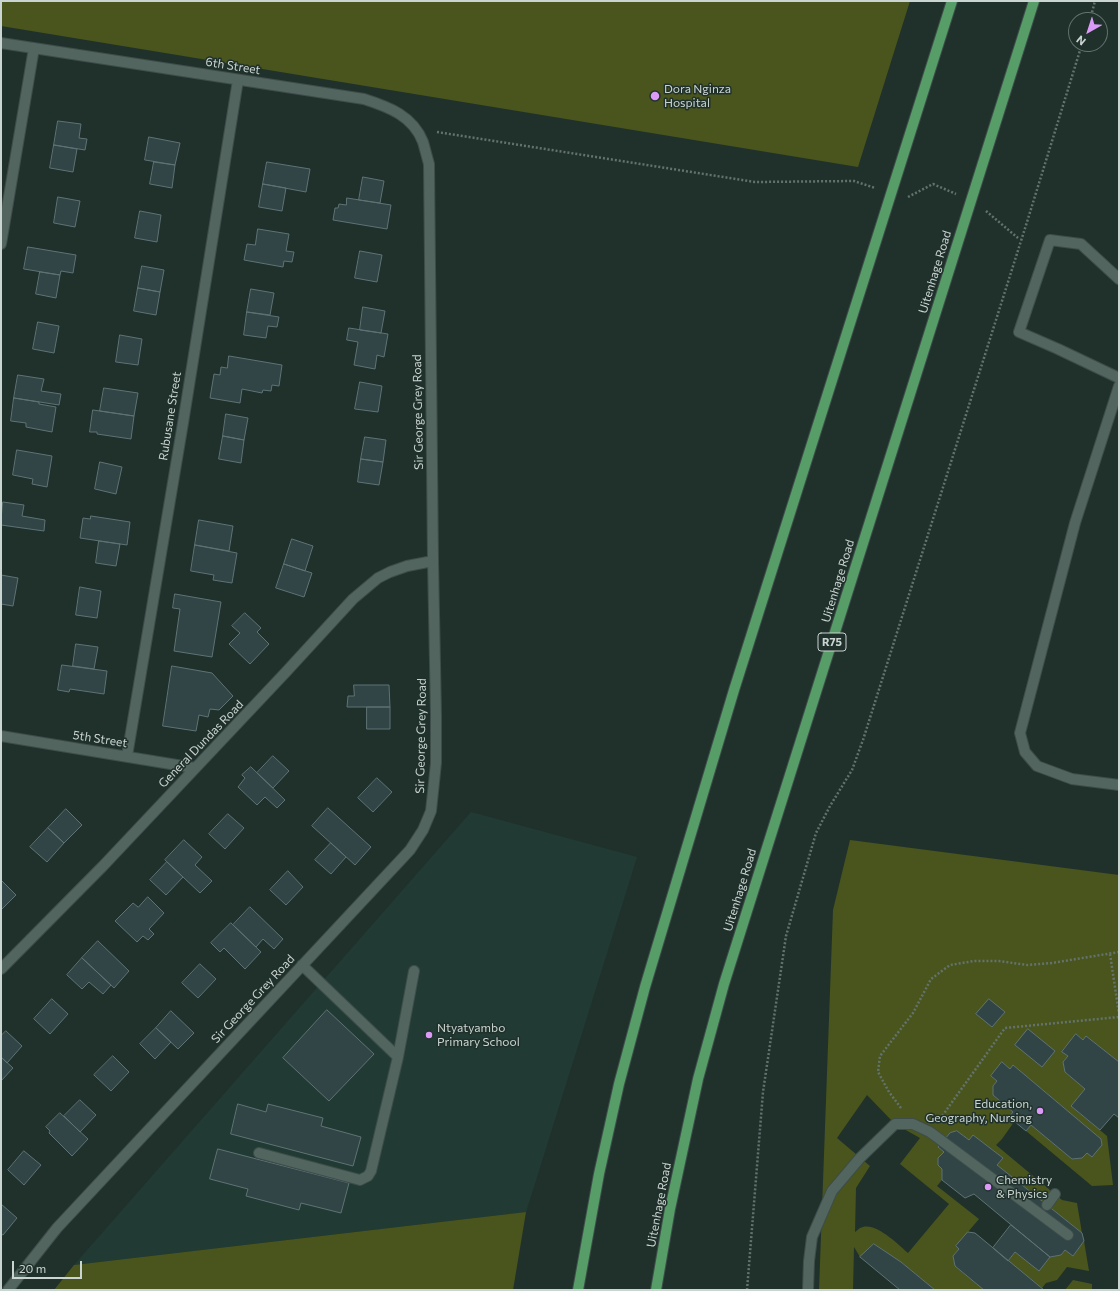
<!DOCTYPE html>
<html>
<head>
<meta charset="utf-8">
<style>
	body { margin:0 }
	#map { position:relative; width:1120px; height:1291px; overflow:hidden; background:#20312c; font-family:Commissioner,sans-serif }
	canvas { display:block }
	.frame { position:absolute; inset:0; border:2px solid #cad4d1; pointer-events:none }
	.north { position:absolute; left:1068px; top:12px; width:40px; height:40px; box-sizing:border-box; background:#20312c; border:1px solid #64726e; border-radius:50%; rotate:219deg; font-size:11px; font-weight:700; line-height:16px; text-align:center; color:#cad4d1 }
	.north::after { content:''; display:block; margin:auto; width:14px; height:18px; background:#da9af6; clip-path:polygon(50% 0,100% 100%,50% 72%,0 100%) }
	.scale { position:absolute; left:12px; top:1261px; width:70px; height:18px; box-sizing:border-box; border:2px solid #cad4d1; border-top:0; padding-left:5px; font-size:12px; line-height:14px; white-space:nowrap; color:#cad4d1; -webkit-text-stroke:3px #20312c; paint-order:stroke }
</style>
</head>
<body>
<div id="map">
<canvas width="1120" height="1291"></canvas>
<div class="frame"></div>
<div class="north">N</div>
<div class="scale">20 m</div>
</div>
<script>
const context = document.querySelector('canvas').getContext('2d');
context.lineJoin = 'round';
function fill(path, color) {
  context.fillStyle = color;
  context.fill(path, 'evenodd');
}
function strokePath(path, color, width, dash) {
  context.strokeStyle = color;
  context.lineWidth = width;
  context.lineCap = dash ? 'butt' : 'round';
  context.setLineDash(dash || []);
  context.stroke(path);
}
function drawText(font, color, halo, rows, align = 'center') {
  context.font = font + ' Commissioner,sans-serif';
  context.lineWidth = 3;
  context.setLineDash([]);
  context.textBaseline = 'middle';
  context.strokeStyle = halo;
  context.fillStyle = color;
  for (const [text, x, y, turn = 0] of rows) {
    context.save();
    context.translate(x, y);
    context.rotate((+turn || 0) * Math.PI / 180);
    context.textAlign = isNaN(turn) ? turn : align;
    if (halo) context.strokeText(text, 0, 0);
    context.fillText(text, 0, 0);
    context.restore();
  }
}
fill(new Path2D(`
	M471 812 637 857 526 1212 74 1265Z`), '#213b34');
fill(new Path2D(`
	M1 1H910L858 167 1 26Z
	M850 840 1119 875V1062L1086 1036 1083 1040 1076 1034 1062 1051 1068 1056 1063 1062 1065 1072 1085 1089 1071 1106 1107 1136 1113 1185 1092 1186 1026 1131 1031 1125 1072 1159 1082 1158 1087 1153 1102 1145 1101 1139 1013 1065 1010 1069 1002 1062 991 1076 997 1081 993 1086V1095L1013 1112 1009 1117 1014 1122 1002 1139 996 1145 1062 1200 1077 1203 1082 1233 997 1165 1003 1158 973 1135 969 1140 957 1131 950 1133 938 1147 944 1152 938 1159V1165L942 1169V1180L937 1186 979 1219 956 1246 959 1249 953 1256 955 1266 984 1290H935L901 1262 874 1244 860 1257 854 1247 853 1290H819L833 910ZM867 1095 895 1124 920 1138 900 1164 949 1204 908 1253C898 1244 874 1220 860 1228 858 1229 857 1231 855 1232L856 1188 870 1166 837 1138Z
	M526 1212 513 1290H54L74 1265Z
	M1084 1241 1089 1271 1067 1267 1057 1280 1046 1283 1042 1288 1008 1261 1015 1252 1039 1270 1050 1257 1061 1255 1065 1250 1073 1256Z
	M1073 1280 1092 1284V1290H1065Z`), '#49551c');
const building = new Path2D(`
	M58 121 81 124 79 138 87 139 85 150 54 145Z
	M149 137 180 143 175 165 145 160Z
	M54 145 77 149 73 172 50 168Z
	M154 162 175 165 172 188 150 184Z
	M267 162 310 169 306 192 263 184Z
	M363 177 384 181 380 203 359 200Z
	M263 184 286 188 282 211 259 207Z
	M58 197 80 201 75 227 54 223Z
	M347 198 391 205 387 229 333 220 335 208H338L339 204 346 205Z
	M140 211 161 215 157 242 135 238Z
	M258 229 289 234 286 251 294 252 292 262 284 261 283 267 244 260 247 244 255 245Z
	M28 247 76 255 73 273 61 271 60 275 24 269Z
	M360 251 382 255 377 282 355 278Z
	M142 266 164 270 160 292 138 288Z
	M40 272 60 275 56 298 36 294Z
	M138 288 160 292 156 315 134 311Z
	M251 289 274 293 270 315 247 312Z
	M363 307 385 311 381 333 360 330Z
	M247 312 279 317 277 327 268 326 266 338 244 335Z
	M38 322 59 326 54 353 33 349Z
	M349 328 388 334 384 357 377 355 375 369 354 365 358 342 347 340Z
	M120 335 142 339 138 365 116 362Z
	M229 356 282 365 279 386 272 385 271 391 263 390 262 393 242 389 240 403 210 398 214 374 220 375 221 367 227 368Z
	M18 375 44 379 41 391 61 394 59 405 14 398Z
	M360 382 382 386 378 412 355 409Z
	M104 388 138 393 134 416 100 411Z
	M14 398 39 402V404L56 407 52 432 26 427V423L11 421Z
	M93 410 134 416 131 439 97 434V432H90Z
	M226 414 248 418 244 440 223 436Z
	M223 436 244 440 241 463 219 459Z
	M365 437 386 440 383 462 361 459Z
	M17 450 52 456 47 487 32 484 33 479 13 475Z
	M361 459 383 462 379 485 358 482Z
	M100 462 122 467 116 494 95 489Z
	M3 502 24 505 22 516 45 520 44 531 1 525Z
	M91 516 130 522 127 545 80 538 83 518 90 519Z
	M199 520 233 526 229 551 195 545Z
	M292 539 313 546 305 571 284 564Z
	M99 541 120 544 116 566 96 563Z
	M195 545 237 553 232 583 213 580 214 575 191 571Z
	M284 564 312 573 304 597 276 588Z
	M1 575 18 578 13 606 1 604Z
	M80 587 101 591 97 618 76 615Z
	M175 594 221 602 212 657 174 651 180 609 173 608Z
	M245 613 261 628 257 632 269 644 250 664 229 644 240 633 232 626Z
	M76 644 98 647 94 669 73 666Z
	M62 665 107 671 104 694 70 689 69 692 58 690Z
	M172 666 212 673 233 696 219 710 210 709 208 717 199 715 196 731 163 726Z
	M354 685H389L390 707H347L348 696H354Z
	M367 707H390V729H367Z
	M273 756 289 771 273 788 257 773Z
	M251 767 285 800 277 808 265 797 257 805 238 787 245 778 242 775Z
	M377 778 392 792 373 812 358 798Z
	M328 808 371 847 355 865 312 826Z
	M66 809 82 825 64 843 48 828Z
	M228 814 244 828 225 849 209 834Z
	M48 828 64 843 47 862 30 847Z
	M184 840 202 857 195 865 212 881 200 893 165 860Z
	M331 843 346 857 331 874 315 860Z
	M167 862 183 877 166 895 150 880Z
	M288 871 303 887 286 905 270 890Z
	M1 880 16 895 1 910Z
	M148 897 164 913 149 929 154 934 148 940 143 936 137 942 115 921 133 903 138 907Z
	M250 907 283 939 274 949 263 939 256 947 233 925Z
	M231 923 261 952 245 969 224 948 220 952 211 943Z
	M98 941 129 971 114 988 82 958Z
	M82 958 111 985 103 994 89 982 82 989 67 975Z
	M200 964 216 979 198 998 182 983Z
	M52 999 68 1014 50 1034 34 1019Z
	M989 999 1005 1012 992 1027 976 1014Z
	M327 1010 374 1054 329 1101 283 1058Z
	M171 1011 194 1033 178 1049 156 1028Z
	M156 1028 171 1042 155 1059 140 1044Z
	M1028 1029 1055 1051 1042 1067 1015 1045Z
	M6 1031 22 1046 7 1063 1 1057V1036Z
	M1076 1034 1083 1040 1086 1036 1119 1062V1118L1114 1114 1100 1130 1071 1106 1085 1089 1065 1072 1063 1062 1068 1056 1062 1052Z
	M113 1056 129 1072 111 1091 94 1075Z
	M1 1057 13 1068 1 1081Z
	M1002 1062 1010 1069 1013 1065 1101 1139 1102 1145 1092 1157 1087 1153 1082 1158 1072 1159 1031 1125 1026 1131 1009 1117 1013 1112 993 1095V1086L997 1081 991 1076Z
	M80 1100 96 1115 80 1132 64 1116Z
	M238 1104 266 1112 268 1104 323 1118 321 1126 361 1137 353 1166 231 1134Z
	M60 1113 88 1139 72 1156 49 1133 50 1131 46 1127Z
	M957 1131 969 1140 973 1135 1003 1158 997 1165 1082 1233 1084 1241 1073 1256 1065 1250 1061 1255 1050 1257 974 1194 965 1198 942 1180V1169L938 1165V1158L944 1152 938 1147 950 1133Z
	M218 1149 349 1183 341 1213 301 1203 299 1210 246 1196 248 1189 210 1179Z
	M24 1151 41 1165 24 1185 8 1170Z
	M1 1204 17 1218 3 1235 1 1234Z
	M1011 1225 1050 1257 1039 1271 1015 1252 1008 1261 993 1248Z
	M968 1232 975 1233 1044 1290H984L955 1266 953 1256 959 1249 956 1246Z
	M874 1244 901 1262 935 1290H900L860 1257Z`);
fill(building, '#314546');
strokePath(building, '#5f7375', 1);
const minor = new Path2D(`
	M1 43 364 99C389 107 413 116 423 142 425 149 427 157 429 164L433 561 436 715V763L431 811 423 830 410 850 57 1228 8 1290
	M1 244 34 48
	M1119 279 1081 244 1050 240 1019 332 1058 349 1119 378
	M1119 386 1075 523 1020 733 1025 752 1037 766 1072 779 1119 785
	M1 736 195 768
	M127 756 183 423 238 80
	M302 965 398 1057
	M1 969 103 866 285 673 353 599 378 578 390 572 407 566 433 561
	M259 1153 360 1180 368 1176 371 1171 398 1057 414 971
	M1047 1205 1055 1194
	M808 1290 809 1261 812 1237 832 1191 860 1158 895 1124H913L930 1132 1068 1235`);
const major = new Path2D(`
	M578 1290 599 1174 619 1084 645 987 734 690 952 1
	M656 1290 670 1209 698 1079 724 984 1034 1`);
strokePath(minor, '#3e4d4a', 12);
strokePath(major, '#3e4d4a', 12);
strokePath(new Path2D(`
	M1090 20 1095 1
	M437 132 755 182 854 181 875 188
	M908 197 933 184 956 194
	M986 211 1018 238
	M1110 954 1119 1014
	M901 1108 889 1092 878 1072 880 1056 913 1013 931 979 950 965 974 961H999L1027 965 1052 963 1119 952
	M940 1119 1005 1028 1119 1017
	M747 1290 763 1092 786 936 816 833 830 806 852 770 863 740 1027 222 1082 44`), '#64726e', 2.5, [2, 2]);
strokePath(minor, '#52655f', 10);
strokePath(major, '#579d68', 10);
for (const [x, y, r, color] of [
	[655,96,5,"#da9af6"],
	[429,1035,4,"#da9af6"],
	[1040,1111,4,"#da9af6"],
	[988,1187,4,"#da9af6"]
]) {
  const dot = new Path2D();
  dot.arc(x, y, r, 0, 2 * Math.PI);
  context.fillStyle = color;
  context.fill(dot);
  strokePath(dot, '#20312c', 1.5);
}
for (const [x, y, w] of [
	[832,642,28]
]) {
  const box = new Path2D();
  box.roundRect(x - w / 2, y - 9, w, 18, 3);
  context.fillStyle = '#20312c';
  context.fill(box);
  strokePath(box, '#cad4d1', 1);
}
drawText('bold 11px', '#cad4d1', null, [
	["R75",832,642]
]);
drawText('12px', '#cad4d1', '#20312c', [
	["6th Street",233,66,9],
	["Uitenhage Road",935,272,-73],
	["Sir George Grey Road",418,412,-91],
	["Rubusane Street",170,416,-81],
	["Uitenhage Road",838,581,-73],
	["Sir George Grey Road",421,736,-89],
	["5th Street",100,739,9],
	["General Dundas Road",201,744,-46],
	["Uitenhage Road",740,890,-73],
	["Sir George Grey Road",253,999,-47],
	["Uitenhage Road",659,1205,-79]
]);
drawText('12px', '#cad4d1', '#20312c', [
	["Dora Nginza",664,89],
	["Hospital",664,103],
	["Ntyatyambo",437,1028],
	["Primary School",437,1042],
	["Education,",1032,1104,"right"],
	["Geography, Nursing",1032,1118,"right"],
	["Chemistry",996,1180],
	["& Physics",996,1194]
], 'left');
</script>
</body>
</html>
